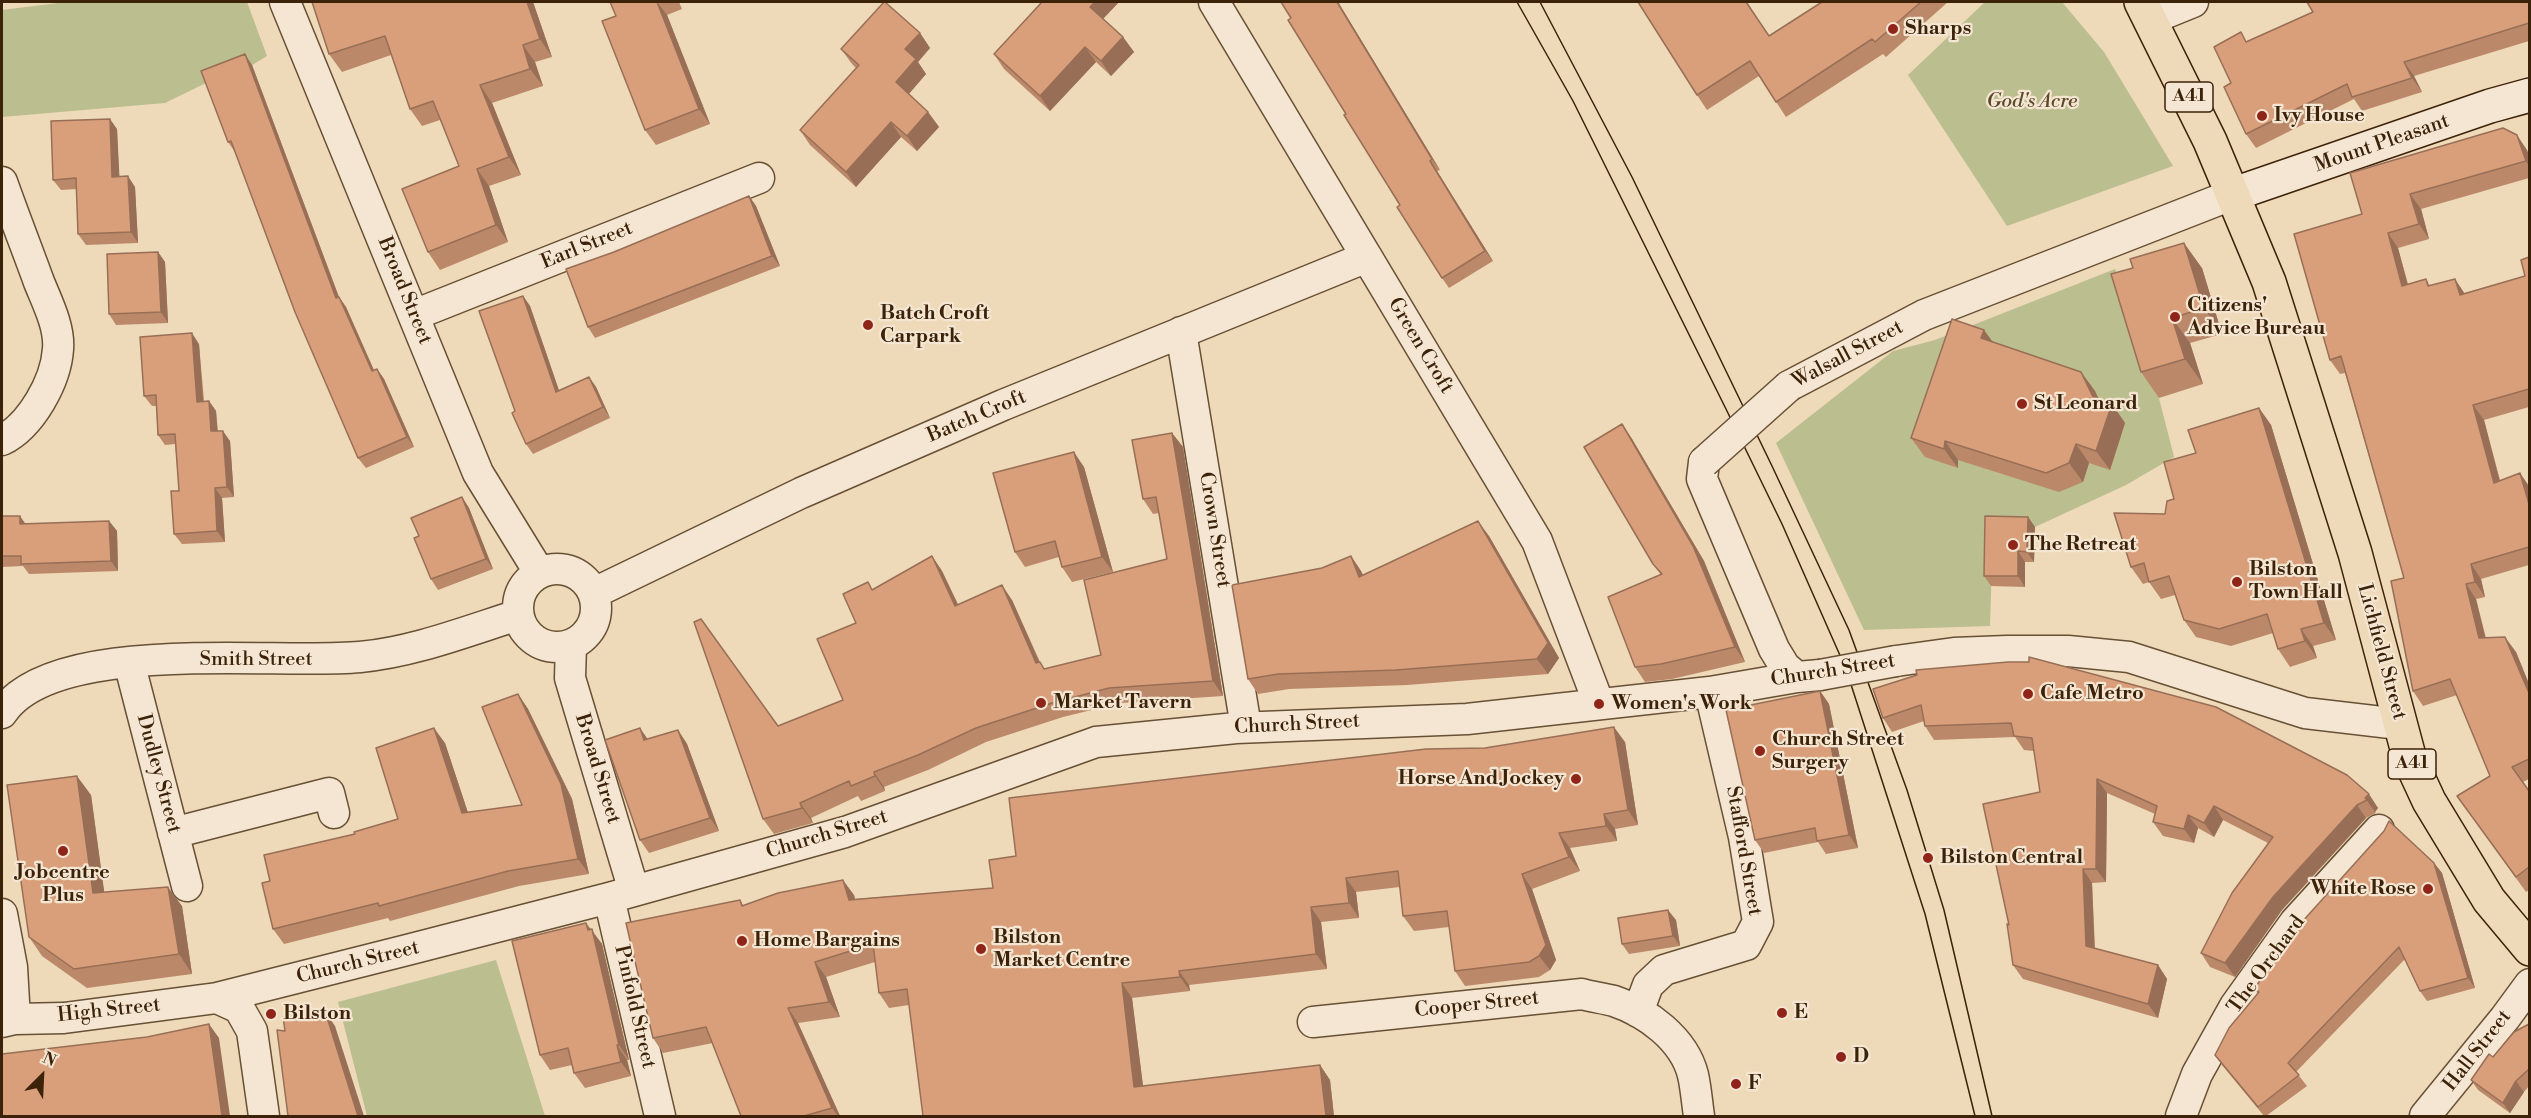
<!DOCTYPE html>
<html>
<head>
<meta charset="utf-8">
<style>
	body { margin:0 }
	#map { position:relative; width:2531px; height:1118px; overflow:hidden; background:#eed9b9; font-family:"Libre Bodoni",serif }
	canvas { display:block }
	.frame { position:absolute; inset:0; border:3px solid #3c2209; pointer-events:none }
	.north { position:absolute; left:12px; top:1046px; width:60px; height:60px; -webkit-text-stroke:4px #f4e6d2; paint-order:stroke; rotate:24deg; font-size:16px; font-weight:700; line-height:24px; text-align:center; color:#3c2209 }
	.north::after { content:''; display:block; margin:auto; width:21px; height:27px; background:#3c2209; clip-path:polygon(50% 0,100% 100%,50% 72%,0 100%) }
</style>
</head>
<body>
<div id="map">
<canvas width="2531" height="1118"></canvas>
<div class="frame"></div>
<div class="north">N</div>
</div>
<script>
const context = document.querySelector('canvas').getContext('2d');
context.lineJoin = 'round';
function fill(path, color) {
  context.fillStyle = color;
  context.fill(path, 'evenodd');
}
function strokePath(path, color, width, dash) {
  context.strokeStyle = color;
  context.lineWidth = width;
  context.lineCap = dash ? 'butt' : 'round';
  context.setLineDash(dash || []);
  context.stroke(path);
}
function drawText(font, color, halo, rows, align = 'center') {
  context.font = font + ' "Libre Bodoni",serif';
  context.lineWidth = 4.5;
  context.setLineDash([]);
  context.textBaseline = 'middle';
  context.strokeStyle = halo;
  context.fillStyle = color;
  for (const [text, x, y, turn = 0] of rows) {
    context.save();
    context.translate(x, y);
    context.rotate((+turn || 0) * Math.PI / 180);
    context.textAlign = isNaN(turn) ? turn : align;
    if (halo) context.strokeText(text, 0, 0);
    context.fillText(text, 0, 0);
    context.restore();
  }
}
fill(new Path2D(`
	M66 2H247L267 56 252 65 208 82 165 103 2 117V10Z
	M1985 2H2062L2104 52 2173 166 2007 226 1908 75Z
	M2115 269C2142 329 2158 393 2174 457L2126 485 2035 527 1993 526 1990 626 1864 630 1776 443 1893 351 1935 340Z
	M496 960 545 1116H367L338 1002Z`), '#bbbe8e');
const street = new Path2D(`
	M285 2 478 473 539 572
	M1214 2 1537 541 1599 704
	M2151 19 2193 2
	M2 182C14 216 27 249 39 282 47 302 60 327 58 349 56 381 31 426 2 440
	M414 315 759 178
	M1181 332 1246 727
	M1789 386 1924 315 2234 194
	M1704 462 1702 479 1774 649 1785 667 1797 677
	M518 608a39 39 0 1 1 78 0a39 39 0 1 1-78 0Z
	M594 593 801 493 1003 405 1367 257
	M571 645 570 678 634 891
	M1896 661 1954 653 2007 651H2068L2129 657 2305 713 2399 724
	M129 662 187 886
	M2 713C53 636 275 665 360 657 414 652 467 631 518 615
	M173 833 329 793 334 813
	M609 898 660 1116
	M2 914 12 967 15 1019
	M217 998 239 1008 252 1031 264 1116
	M1638 1012 1648 985 1664 970 1746 945 1758 922 1744 837 1710 692
	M2 1022 15 1019 64 1018 217 998 411 949 609 898 845 832 1096 742 1236 728 1467 719 1710 692 1797 677 1820 675
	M1313 1022 1582 994C1592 997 1603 998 1614 1001 1647 1012 1684 1039 1693 1075 1696 1088 1697 1103 1699 1116
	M2181 1116 2197 1074 2235 1006 2295 922 2379 830
	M2425 1116 2505 1018 2530 984`);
const secondary = new Path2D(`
	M2234 194 2490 106 2530 95`);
const highway = new Path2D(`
	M2141 2 2210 141 2269 282 2355 553 2410 760 2429 801 2489 900 2530 949`);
strokePath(street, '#685035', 33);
strokePath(secondary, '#3c2209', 36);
strokePath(highway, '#3c2209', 36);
strokePath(street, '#f4e6d2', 30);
strokePath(secondary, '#f4e6d2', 33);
strokePath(highway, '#eed9b9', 33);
strokePath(new Path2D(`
	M1517 2 1573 101 1725 407 1782 524 1846 669 1925 914 1975 1116
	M1540 2 1632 177 1772 466 1849 630 1907 790 1944 910 1992 1116`), '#3c2209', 1.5);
const streetBridge = new Path2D(`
	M1704 462 1789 386
	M1820 675 1896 661`);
strokePath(streetBridge, '#685035', 33, []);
strokePath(streetBridge, '#f4e6d2', 30);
fill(new Path2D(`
	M312 2H533L552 57 535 62 543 86 492 103 521 175 489 186 508 242 440 270 428 252 459 166 440 120 422 126 410 109 391 55 342 72 329 54Z
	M610 2H679L682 9 667 15 710 124 656 145 645 130 616 16Z
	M1042 2H1119L1103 19 1123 37 1134 52 1111 76 1096 62 1050 111 1004 69 994 54Z
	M1281 2H1338L1440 170 1437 171 1493 261 1449 288 1442 278Z
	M1639 2H1747L1769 36 1822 2H1948L1886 57 1883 54 1786 117 1759 76 1707 110 1697 95Z
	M2529 2V41L2414 76 2422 92 2362 111 2354 99 2256 148 2246 134 2231 83 2247 41 2313 12Z
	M920 33 930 48 918 62 926 74 909 94 928 112 939 127 917 151 901 137 856 187 810 145 800 130 856 68 852 64 841 49Z
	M252 65 339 297 346 307 374 370 377 369 384 379 414 447 366 468 358 458 235 152 228 142Z
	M117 129 119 177 135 187 138 243 86 245 78 234 77 189 61 190 53 180Z
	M2527 150 2529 156V178L2421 209 2429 239 2398 248 2408 284 2426 279 2430 286 2465 293 2525 276 2529 257V407L2484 420 2500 480 2529 486V565L2481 579 2485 597 2476 599 2486 638 2516 652 2529 684V779L2523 782 2529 791V890L2526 892 2457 796 2490 776 2457 695 2423 706 2413 691 2404 578 2345 373 2340 374 2330 360 2362 214 2350 173Z
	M749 196 756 206 780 266 595 338 588 327 614 252Z
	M158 252 165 262 168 323 116 325 109 314Z
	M2202 268 2222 334 2190 343 2203 384 2159 398 2141 372 2111 274Z
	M523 296 530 306 559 391 589 377 596 387 610 418 533 454 526 444 515 411Z
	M1984 330 1992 342 2081 372 2095 391 2098 399 2112 404 2125 423 2110 470 2089 463 2083 482 2059 492 1958 460V468L1925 457 1911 438Z
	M199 344 204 401H209L216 411 218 431 230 441 234 497 222 498 225 542 182 544 174 534 179 491 175 444 165 445 158 435 156 406H152L144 396Z
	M2259 408 2271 425 2336 640 2313 646 2317 658 2290 667 2278 649 2273 633 2231 646 2196 637 2184 620 2175 595 2161 599 2149 582 2143 584 2131 567 2165 514 2174 499 2196 453Z
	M1622 424 1632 439 1704 561 1745 662 1672 679 1645 682 1635 667 1661 575 1653 564Z
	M1172 433 1183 447 1223 696 1120 703 1063 717 986 742 928 770 884 787 885 791 861 801 858 796 811 818 813 823 774 834 763 819 778 726 843 700 856 623 874 590 932 556 942 571 958 604 1012 600 1040 662 1045 669 1101 655 1167 559 1159 513 1153 514 1143 499Z
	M1084 467 1113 572 1072 582 1062 567 1059 557 1025 567 1015 552Z
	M462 497 469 508 493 569 438 590 431 579 419 536Z
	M2 516 26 524 109 521 117 531 118 571 29 574 23 566 2 567Z
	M2028 517 2035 527 2034 562H2025V587L1991 586 1984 576Z
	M1489 536 1559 658 1548 674 1407 685 1289 689 1258 694 1248 679 1322 568 1351 556 1361 571 1363 575Z
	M1873 689 2347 775 2378 808 2375 812 2376 813 2366 818 2282 910 2235 977 2210 967 2201 953 2268 843 2223 820 2214 837 2198 828 2194 843 2163 836 2153 822 2155 814 2107 793 2106 882 2092 883 2095 948 2158 965 2167 979 2158 1018 2023 979 2013 965 2009 925 2040 792 2034 751 2024 750 2015 737 1934 740 1925 726 1924 721 1892 732 1883 718Z
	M1820 691 1829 704 1858 848 1826 854 1818 842 1764 853 1755 840Z
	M518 694 528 709 572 799 589 874 519 886 390 921 388 918 284 944 273 929 270 881 355 834 398 819 445 743 468 813 522 805Z
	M678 730 687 744 719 831 649 853 640 840 647 739Z
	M1625 742 1638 825 1615 829 1617 841 1570 848 1580 871 1532 889 1556 960 1550 970 1539 977 1465 986 1455 971 1449 927 1414 931 1403 916 1400 887 1356 892 1359 918 1321 922 1327 969 1189 985 1190 991 1132 998 1143 1086 1320 1065 1330 1080 1334 1116H923L909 1005 889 1008 879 993 875 962 826 977 840 1017 798 1023 840 1116H741L713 1043 663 1053 653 1038 740 900 743 905 854 895 855 899 993 888 1016 856 1485 748Z
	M91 795 104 892 182 906 192 974 87 988 42 956 29 937Z
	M2434 863 2442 873 2475 988 2427 1001 2420 991 2405 959 2296 1072 2307 1086 2266 1116H2264L2222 1065 2215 1055 2258 994 2254 989Z
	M1676 920 1680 946 1629 954 1622 944Z
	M591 929 602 944 629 1060H627L631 1076 585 1088 574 1073 572 1065 550 1070 540 1055Z
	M2529 1024V1086L2524 1092 2510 1113 2478 1090 2471 1080 2493 1057Z`), '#bb896a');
fill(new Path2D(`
	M527 2H533L552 57 540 39Z
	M657 2 667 15 710 124 699 109Z
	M1095 2H1119L1100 22 1090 7Z
	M1337 2H1338L1440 170 1432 159Z
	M920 33 930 48 918 62 926 74 906 97 896 82 905 49Z
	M1123 37 1134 52 1111 76 1101 61Z
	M523 45 535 62 543 86 530 69Z
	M1085 47 1096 62 1050 111 1040 96Z
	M245 54 252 65 343 308 336 298Z
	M2404 62 2414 76 2422 92 2412 78Z
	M480 85 492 103 521 175 509 157Z
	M928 112 939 127 917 151 907 136Z
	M110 119 117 129 120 187 112 177Z
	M891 122 901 137 856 187 846 172Z
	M2517 135 2527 150 2529 156V166L2526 161Z
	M1430 161 1437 171 1493 261 1485 251Z
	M477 169 489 186 508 242 496 225Z
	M128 176 135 187 138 243 131 232Z
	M2410 194 2421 209 2429 239 2419 224Z
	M749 196 756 206 780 266 772 256Z
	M2388 233 2398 248 2412 301 2402 286Z
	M2184 243 2202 268 2222 334 2204 308Z
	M158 252 165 262 168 323 161 312Z
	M2455 279 2465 294 2460 295Z
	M523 296 530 306 563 402 556 392Z
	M339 297 346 307 379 382 372 371Z
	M2172 318 2190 343 2203 384 2185 359Z
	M1984 330 1998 349 1981 338Z
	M192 333 199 344 204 412 197 402Z
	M377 369 384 379 414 447 407 437Z
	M2081 372 2095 391 2107 416 2093 397Z
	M589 377 596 387 610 418 603 407Z
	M209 401 216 411 218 441 211 431Z
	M2112 404 2125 423 2110 470 2096 451Z
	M2473 405 2484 420 2504 498 2494 483Z
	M2259 408 2271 425 2336 640 2324 623Z
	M1622 424 1632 439 1704 561 1745 662 1735 647Z
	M223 431 230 441 234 497 227 487Z
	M1172 433 1183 447 1223 696 1213 681Z
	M1945 441 1958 460V468L1944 449Z
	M2076 444 2089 463 2083 482 2069 463Z
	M1074 452 1084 467 1113 572 1102 557Z
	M2520 473 2529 486V504Z
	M215 488 222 498 225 542 217 531Z
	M462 497 469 508 493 569 486 559Z
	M20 516 27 526 20 524Z
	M2028 517 2035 527 2034 562 2027 552Z
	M109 521 117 531 118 571 111 561Z
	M1478 521 1489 536 1559 658 1548 674 1537 659Z
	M2018 551 2025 562V587L2018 576Z
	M932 556 942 571 965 620 955 606Z
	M1351 556 1361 571 1370 592 1359 577Z
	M2471 564 2481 579 2485 597 2475 582Z
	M2466 584 2476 599 2489 653 2479 638Z
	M1002 585 1012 600 1046 677 1036 663Z
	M2301 629 2313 646 2317 658 2305 641Z
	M2505 637 2516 652 2529 684V693Z
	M1820 691 1829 704 1858 848 1849 835Z
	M518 694 528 709 572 799 589 874 578 859Z
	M1614 727 1625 742 1638 825 1628 810Z
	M434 728 445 743 473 828 462 813Z
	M640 728 649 741 644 740Z
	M678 730 687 744 719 831 710 818Z
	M874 772 884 787 885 791 875 776Z
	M77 776 91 795 107 912 93 893Z
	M2097 779 2107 793 2106 882 2096 869Z
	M2369 794 2378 808 2375 812 2365 798Z
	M800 803 811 818 813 823 802 808Z
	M2357 805 2366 818 2282 910 2235 977 2225 963 2273 897Z
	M2214 806 2223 820 2214 837 2204 823Z
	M1604 814 1615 829 1617 841 1606 826Z
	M2188 815 2198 828 2194 843 2184 829Z
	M1559 833 1570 848 1580 871 1569 857Z
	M2434 863 2442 873 2475 988 2468 978Z
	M2083 869 2092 883 2095 960 2086 946Z
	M1522 874 1532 889 1556 960 1550 970 1539 956Z
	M1346 878 1356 892 1359 918 1349 903Z
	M843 880 854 895 859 915 849 900Z
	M168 887 182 906 192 974 179 954Z
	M1311 907 1321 922 1327 969 1316 954Z
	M1668 910 1676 920 1680 946 1673 936Z
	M586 923 602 944 629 1060 619 1045Z
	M815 962 826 977 840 1017 829 1002Z
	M2158 965 2167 979 2158 1018 2148 1004Z
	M1179 971 1189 985 1190 991 1180 977Z
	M1122 983 1132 998 1145 1102 1134 1087Z
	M788 1008 798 1023 840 1116H838L832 1108Z
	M325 1011 335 1026 364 1116H358Z
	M209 1024 219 1038 230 1116H222Z
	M617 1045 627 1060 631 1076 621 1062Z
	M1320 1065 1330 1080 1334 1116H1326Z
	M2516 1081 2524 1092 2510 1113 2503 1103Z`), '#986f56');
const building = new Path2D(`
	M312 2H527L540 39 523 45 530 69 480 85 509 157 477 169 496 225 428 252 402 189 459 166 433 101 410 109 385 36 329 54Z
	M610 2H657L699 109 645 130 602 21 616 16Z
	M884 2H885L920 33 905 49 916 59 896 82 928 112 907 136 891 122 846 172 800 130 859 65 841 49Z
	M1042 2H1095L1090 7 1123 37 1101 61 1085 47 1040 96 994 54Z
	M1281 2H1337L1432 159 1430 161 1485 251 1442 278 1397 207 1400 205 1344 115 1346 114 1288 20 1291 18Z
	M1638 2H1746L1769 36 1822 2H1921L1875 42 1872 39 1776 102 1750 61 1697 95Z
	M2307 2H2529V23L2404 62 2412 78 2352 97 2347 84 2246 134 2224 87 2231 83 2214 47 2241 32 2246 42 2313 12Z
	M245 54 336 298 339 297 372 371 377 369 407 437 358 458 295 312 231 141 228 142 201 71Z
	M110 119 112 177 128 176 131 232 78 234 76 178 53 180 51 121Z
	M2503 128 2517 135 2526 161 2410 194 2419 224 2388 233 2402 286 2426 279 2428 286 2455 279 2460 295 2525 276 2521 260 2529 257V389L2473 405 2494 483 2520 473 2529 504V547L2471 564 2475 582 2466 584 2479 638 2505 637 2529 693V759L2512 767 2529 791V867L2516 877 2457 796 2490 776 2450 679 2413 691 2391 581 2404 578 2341 356 2330 360 2294 234 2362 214 2350 173Z
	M749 196 772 256 588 327 566 269 614 252Z
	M2184 243 2204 308 2172 318 2185 359 2141 372 2111 274 2133 268 2130 259Z
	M158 252 161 312 109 314 107 254Z
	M523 296 556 392 589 377 603 407 526 444 512 413 515 411 479 311Z
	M1952 319 1984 330 1981 338 2081 372 2093 397 2112 404 2096 451 2076 444 2069 463 2046 473 1945 441 1944 449 1911 438Z
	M192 333 197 402 209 401 211 431H223L227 487 215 488 217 531 174 534 171 491H179L175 434 158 435 156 395 144 396 140 337Z
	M2259 408 2324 623 2301 629 2305 641 2278 649 2267 614 2219 629 2184 620 2169 576 2149 582 2144 563 2131 567 2114 513 2165 514 2167 501 2174 499 2164 462 2196 453 2188 430Z
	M1622 424 1693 546 1735 647 1661 664 1635 667 1608 597 1662 574 1653 564 1584 447Z
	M1172 433 1213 681 1109 688 1052 703 976 728 918 755 874 772 875 776 851 786 849 781 800 803 802 808 763 819 694 622 701 619 778 726 843 700 817 639 856 623 843 594 868 582 872 590 932 556 955 606 1002 585 1036 663 1040 662 1044 669 1101 655 1084 580 1167 559 1156 497 1143 499 1132 440Z
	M1074 452 1102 557 1062 567 1055 541 1015 552 993 473Z
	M462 497 486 559 431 579 414 538 419 536 411 518Z
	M2 516H20V524L109 521 111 561 21 564V556H2Z
	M1985 516 2028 517 2027 552 2018 551V576H1984Z
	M1478 521 1548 643 1537 659 1396 670 1278 674 1248 679 1232 585 1322 568 1351 556 1359 577Z
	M2029 657 2216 707 2347 775 2369 794 2365 798 2367 800 2357 805 2273 897 2225 963 2201 953 2232 893 2273 837 2214 806 2204 823 2188 815 2184 829 2153 822 2157 806 2097 779 2096 869H2083L2086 946 2158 965 2148 1004 2013 965 2007 924 2009 925 1983 804 2040 792 2032 738 2014 736 2011 723 1925 726 1921 705 1883 718 1873 689 1917 675 1916 670 2008 662H2029Z
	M1820 691 1849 835 1817 841 1815 828 1755 840 1726 710Z
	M518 694 561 784 578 859 508 871 379 906 378 903 273 929 262 883 270 881 264 855 355 834 354 832 398 819 376 748 434 728 462 813 522 805 482 707Z
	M1614 727 1628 810 1604 814 1606 826 1559 833 1569 857 1522 874 1546 945 1539 956 1529 962 1455 971 1447 911 1403 916 1398 871 1346 878 1349 903 1311 907 1316 954 1179 971 1180 977 1122 983 1134 1087 1320 1065 1326 1116H923L907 989 879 993 873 944 815 962 829 1002 788 1008 832 1108 804 1116H741L706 1027 653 1038 626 923 740 900 742 906 778 893 843 880 849 900 993 888 989 860 1016 856 1009 798 1426 749 1485 748Z
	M640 728 644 740 678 730 710 818 640 840 605 740Z
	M77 776 93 893 168 887 179 954 74 969 29 937 7 785Z
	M2389 821 2434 863 2468 978 2420 991 2399 947 2288 1063 2299 1075 2258 1107 2215 1055 2229 1028 2259 992 2254 989 2301 923 2384 831Z
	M1668 910 1673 936 1622 944 1618 918Z
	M586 923 588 930 592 929 619 1045H617L621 1062 574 1073 568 1048 540 1055 512 941Z
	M325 1011 358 1116H288L277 1030 285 1031 283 1017Z
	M209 1024 222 1116H2V1054L147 1037Z
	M2529 1024V1069L2516 1081 2503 1103 2471 1080 2489 1054 2493 1057 2514 1032Z`);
fill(building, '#d99f7b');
strokePath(building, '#986f56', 1.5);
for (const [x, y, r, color] of [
	[1893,29,6,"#8f2418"],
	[2262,116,6,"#8f2418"],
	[2175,317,6,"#8f2418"],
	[868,325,6,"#8f2418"],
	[2022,404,6,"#8f2418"],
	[2013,545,6,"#8f2418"],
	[2237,582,6,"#8f2418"],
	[2028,694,6,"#8f2418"],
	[1041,703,6,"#8f2418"],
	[1599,704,6,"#8f2418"],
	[1760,751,6,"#8f2418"],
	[1576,779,6,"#8f2418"],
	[63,851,6,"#8f2418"],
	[1928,858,6,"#8f2418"],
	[2428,889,6,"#8f2418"],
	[742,941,6,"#8f2418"],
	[981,949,6,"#8f2418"],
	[1782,1013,6,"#8f2418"],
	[271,1014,6,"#8f2418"],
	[1841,1057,6,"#8f2418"],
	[1736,1084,6,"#8f2418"]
]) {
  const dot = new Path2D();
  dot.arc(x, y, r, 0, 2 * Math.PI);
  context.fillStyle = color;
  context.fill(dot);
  strokePath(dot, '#f4e6d2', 2);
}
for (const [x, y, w] of [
	[2189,97,48],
	[2412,764,48]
]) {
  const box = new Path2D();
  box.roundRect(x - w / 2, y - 15, w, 30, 4.5);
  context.fillStyle = '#f4e6d2';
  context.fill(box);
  strokePath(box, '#3c2209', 1.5);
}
drawText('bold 18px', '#3c2209', null, [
	["A41",2189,97],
	["A41",2412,764]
]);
drawText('bold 20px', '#3c2209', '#f4e6d2', [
	["Sharps",1905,29],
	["Ivy House",2274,116],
	["Citizens'",2187,306],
	["Advice Bureau",2187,329],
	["Batch Croft",880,314],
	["Carpark",880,337],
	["St Leonard",2034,404],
	["The Retreat",2025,545],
	["Bilston",2249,570],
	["Town Hall",2249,593],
	["Cafe Metro",2040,694],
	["Market Tavern",1053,703],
	["Women's Work",1611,704],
	["Church Street",1772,740],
	["Surgery",1772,763],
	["Horse And Jockey",1564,779,"right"],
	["Bilston Central",1940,858],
	["Jobcentre",63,873,"center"],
	["Plus",63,896,"center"],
	["White Rose",2416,889,"right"],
	["Bilston",993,938],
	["Market Centre",993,961],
	["Home Bargains",754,941],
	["E",1794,1013],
	["Bilston",283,1014],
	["D",1853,1057],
	["F",1748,1084]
], 'left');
drawText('italic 20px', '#5c492a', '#f4e6d2', [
	["God's Acre",2032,102]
]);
drawText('20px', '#3c2209', '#f4e6d2', [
	["Mount Pleasant",2382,144,-19],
	["Earl Street",587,246,-22],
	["Broad Street",404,291,68],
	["Green Croft",1420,346,59],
	["Walsall Street",1848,355,-28],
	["Batch Croft",977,417,-23],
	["Crown Street",1214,530,81],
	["Lichfield Street",2381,652,75],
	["Smith Street",256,660],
	["Church Street",1833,671,-9],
	["Church Street",1297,725,-3],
	["Broad Street",597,769,73],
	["Dudley Street",158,774,75],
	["Church Street",827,835,-17],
	["Stafford Street",1743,851,80],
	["Church Street",358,963,-14],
	["The Orchard",2267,965,-54],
	["Cooper Street",1477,1005,-6],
	["Pinfold Street",634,1007,77],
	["High Street",109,1011,-6],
	["Hall Street",2478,1051,-52]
]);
</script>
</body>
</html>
